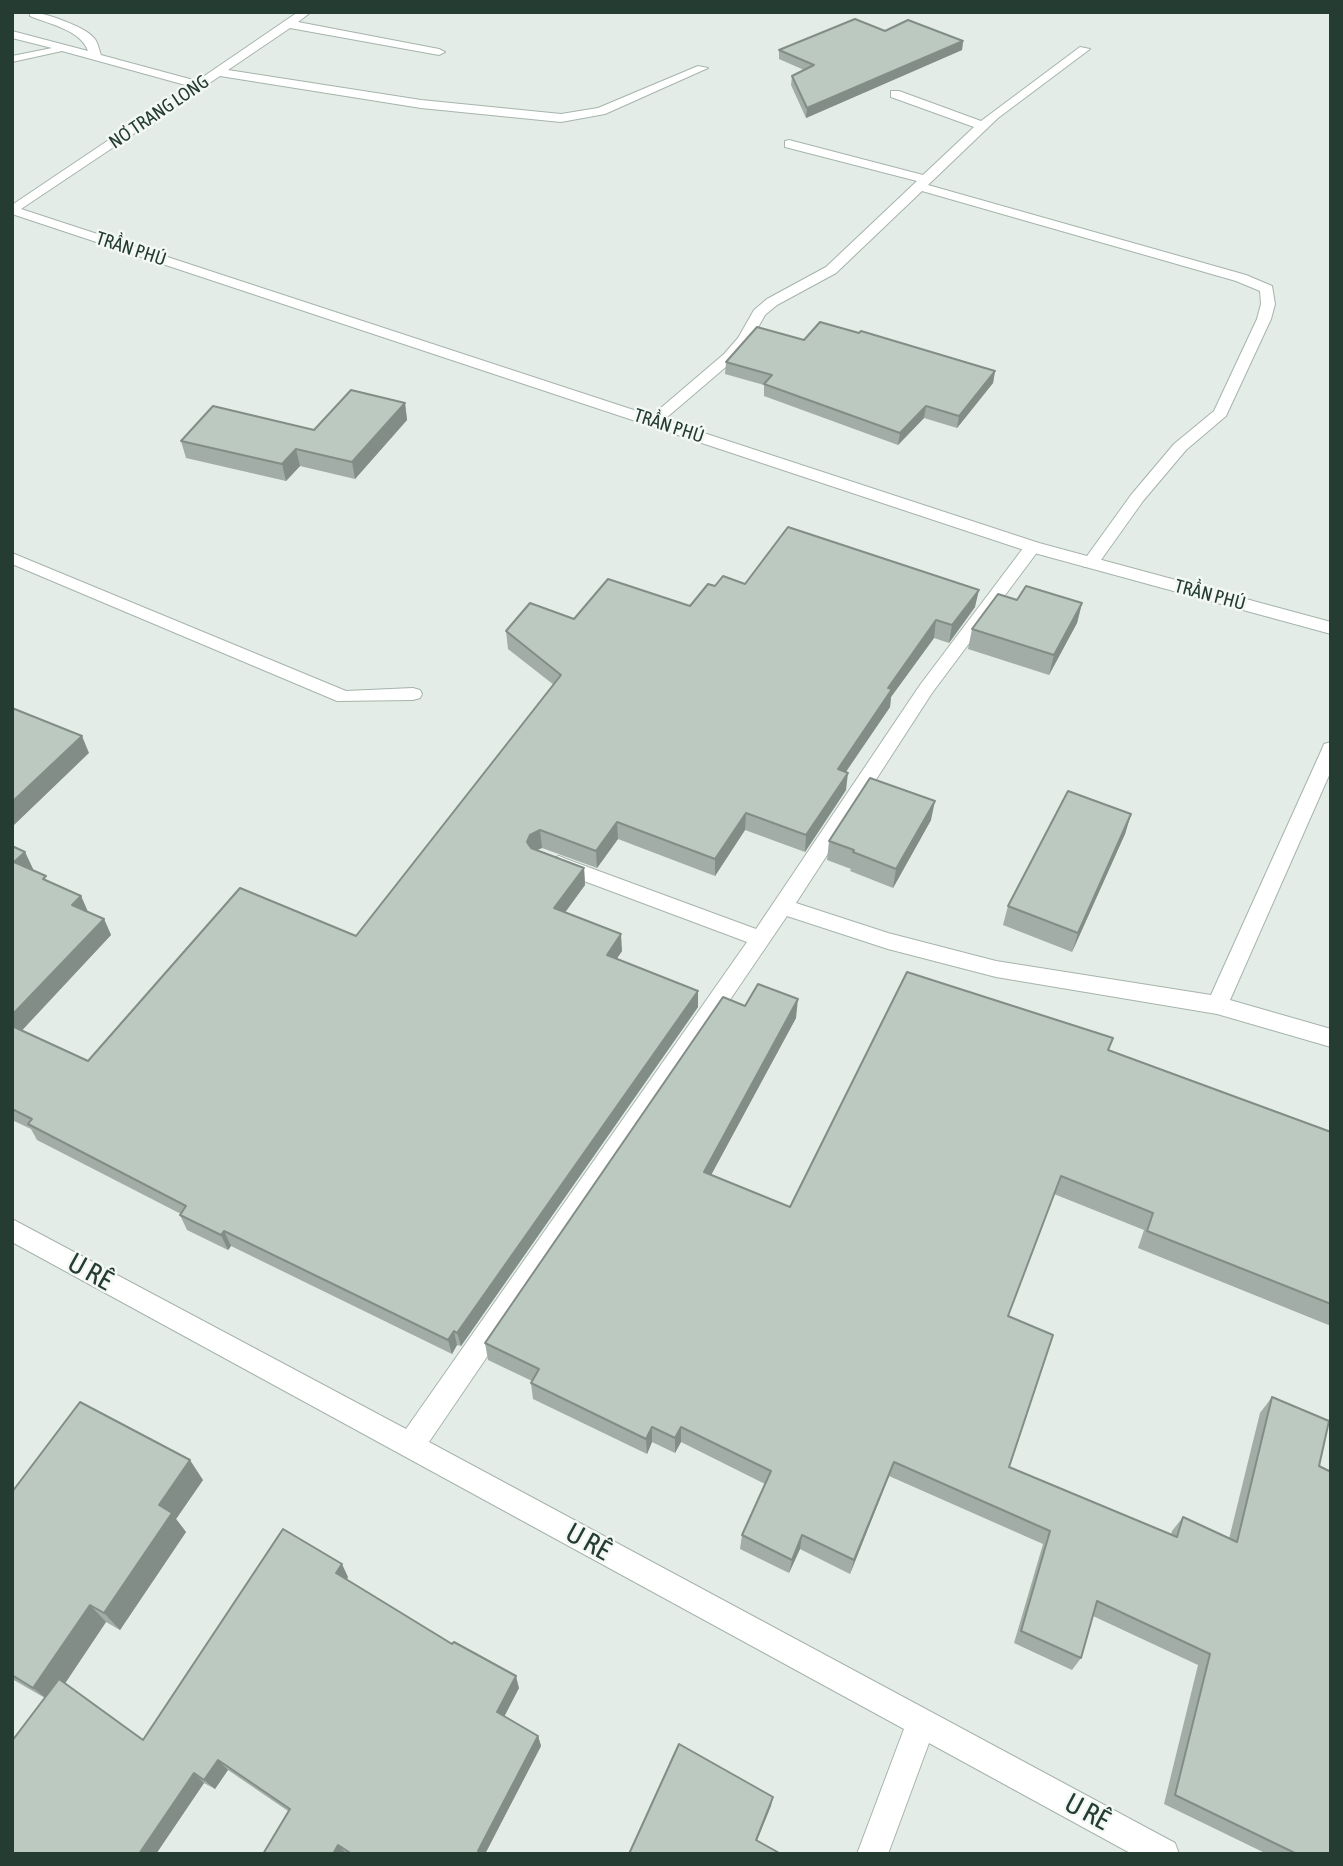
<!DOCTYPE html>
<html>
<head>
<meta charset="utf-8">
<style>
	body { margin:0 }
	#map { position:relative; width:1343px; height:1866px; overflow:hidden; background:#e3ece6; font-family:"Asap Condensed",sans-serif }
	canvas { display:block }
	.frame { position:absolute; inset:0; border:14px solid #243c31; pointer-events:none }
</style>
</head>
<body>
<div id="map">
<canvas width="1343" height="1866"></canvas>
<div class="frame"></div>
</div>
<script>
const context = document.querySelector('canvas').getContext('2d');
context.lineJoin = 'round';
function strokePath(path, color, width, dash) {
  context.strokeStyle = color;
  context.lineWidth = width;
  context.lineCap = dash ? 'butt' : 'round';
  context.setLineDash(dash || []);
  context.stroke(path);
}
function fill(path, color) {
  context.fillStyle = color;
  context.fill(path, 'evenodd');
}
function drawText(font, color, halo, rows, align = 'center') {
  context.font = font + ' "Asap Condensed",sans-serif';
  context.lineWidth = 5;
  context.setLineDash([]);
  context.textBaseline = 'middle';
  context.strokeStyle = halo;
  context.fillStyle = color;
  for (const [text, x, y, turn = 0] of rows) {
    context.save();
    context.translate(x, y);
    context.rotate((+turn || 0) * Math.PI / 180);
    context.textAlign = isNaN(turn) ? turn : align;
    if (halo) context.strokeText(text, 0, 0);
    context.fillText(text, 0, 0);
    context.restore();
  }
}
const minor = new Path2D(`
	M30 12C43 12 86 27 94 38 98 42 99 50 101 55L197 81 298 12H311L298 22 439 49 445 52 439 55 290 28 228 70 421 100 561 114 598 108 698 66 708 68 605 114 561 122 421 108 220 76 12 215V205L189 86 62 51 12 62V56L52 48 12 38V31L88 51C81 30 49 24 30 16Z
	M1080 47 1090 49 998 118 928 185 1246 275 1272 286 1275 304 1271 319 1226 416 1186 450 1143 501 1096 567H1084L1082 563 1131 495 1174 444 1214 411 1257 319 1261 304 1260 291 1236 281 922 191 836 273 777 305 765 315 751 340 734 360 659 424H649L646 421 649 418 724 354 738 338 754 310 767 299 826 267 917 181 785 147V141L789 140 923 175 974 127 891 97V91H899L981 121Z
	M1033 542 1041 547 932 693 796 903 888 933 996 961 1211 995 1322 749 1324 744 1331 742V771L1230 1000 1331 1029V1047L1217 1014 996 977 888 949 787 916 429 1442 1175 1843 1179 1854H1132L929 1743 888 1854H857L904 1729 12 1242V1219L406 1429 747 942 552 869 549 864 552 859 559 856 566 859 756 929 920 685 1027 543Z
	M12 553 346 691 413 688 420 690 422 694 420 698 413 700 337 701 12 564Z`);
const tertiary = new Path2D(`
	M12 206 1039 543 1331 622V634L1027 551 12 214Z`);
strokePath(minor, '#a6b4ac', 2);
strokePath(tertiary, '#a6b4ac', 2);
fill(minor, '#fff');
fill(tertiary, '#fff');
fill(new Path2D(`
	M885 31 963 41 962 50 806 118 791 85 792 76 804 70 779 59V50Z
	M804 340 995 371 993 383 957 428 924 418 898 445 764 396V385L725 374 726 362Z
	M405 403 407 420 355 479 300 466 286 481 186 458 181 441 314 430Z
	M745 584 975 607 949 643 934 638 891 697 890 707 846 772V790L805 852 745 830 715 876 618 839 597 868 542 848 536 850 584 868 585 885 565 912 622 951 616 959 698 1007 461 1346 457 1345 452 1354 231 1246 228 1250 187 1230 180 1215 181 1214 37 1140 31 1129 12 1120V846L25 852 33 869 32 870 48 881 81 896 88 912 104 919 111 935 22 1030 88 1061 356 936 554 685 508 649 506 631 574 619 690 606 715 586Z
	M1017 600 1082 603 1077 623 1049 675 968 649 972 629Z
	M1131 814 1125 834 1072 952 1003 925 1008 906Z
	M931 820 893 888 850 871 851 869 827 860 829 841Z
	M745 1006 796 1018 711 1175 790 1207 1108 1050 1331 1132V1326L1138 1248 1144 1230 1054 1194 1008 1316 1009 1467 1171 1535 1172 1531 1183 1517 1229 1539 1260 1413 1272 1397 1319 1466 1331 1854H1267L1164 1804 1198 1665 1093 1616 1081 1658 1072 1670 1014 1643 1043 1544 889 1476 850 1574 800 1549 789 1573 740 1549 742 1535 765 1484 681 1442 675 1453 652 1442 647 1454 533 1399 531 1383 532 1381 488 1360 485 1343Z
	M203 1480 176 1519 186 1532 120 1630 106 1622 65 1683 143 1740 348 1577 347 1580 519 1688 504 1716 538 1736 541 1746 485 1854H263L288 1811 228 1770 215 1789 204 1783 156 1854H12L45 1698 12 1679V1492Z`), '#a1ada6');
fill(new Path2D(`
	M963 41 962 50 806 118 807 108Z
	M995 371 993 383 957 428 959 416Z
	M405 403 407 420 355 479 352 462Z
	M926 406 924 418 898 445 900 433Z
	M296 449 300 466 286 481 282 464Z
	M979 590 975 607 949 643 952 625Z
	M1082 603 1077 623 1049 675 1054 655Z
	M936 620 934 638 891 697 890 707 836 786 838 769 888 688Z
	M82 736 89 753 12 827V802Z
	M848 773 846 790 805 852 806 835Z
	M935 801 931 820 893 888 896 869Z
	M746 813 745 830 715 876V859Z
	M1131 814 1125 834 1072 952 1078 933Z
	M617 822 618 839 597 868 596 851Z
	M540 830 542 848 532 852 527 842 530 835Z
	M25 852 33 869 23 879 14 862Z
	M584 868 585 885 556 925 554 908Z
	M81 896 88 912 72 905Z
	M104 919 111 935 14 1039 12 1036V1015Z
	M621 934 622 951 608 972 607 955Z
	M698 991V1007L461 1346 457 1333Z
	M798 999 796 1018 703 1190 704 1172Z
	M224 1231 231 1246 228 1250 221 1235Z
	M454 1331 457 1345 452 1354 448 1340Z
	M652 1427V1442L647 1454 646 1439Z
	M681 1427V1442L675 1453V1438Z
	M190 1460 203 1480 176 1519 186 1532 120 1630 104 1613 159 1505Z
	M894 1462 889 1476 850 1574 854 1560Z
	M802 1535 800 1549 789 1573 792 1560Z
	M342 1564 348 1577 343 1586 336 1573Z
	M90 1605 106 1622 52 1703 33 1688Z
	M516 1676 519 1688 501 1723 497 1712Z
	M538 1736 541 1746 485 1854H479L478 1851Z
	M218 1760 228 1770 215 1789 204 1780Z
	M194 1773 204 1783 156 1854H139Z
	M773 1797 771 1806 754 1848 756 1840Z
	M338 1845 346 1853V1854H333Z`), '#838d87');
const building = new Path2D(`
	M855 19 885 31 908 20 963 41 807 108 792 76 814 65 779 50Z
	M820 322 859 333 861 331 995 371 959 416 926 406 900 433 764 384 772 375 726 362 757 327 804 340Z
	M351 390 405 403 352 462 296 449 282 464 181 441 213 406 314 430Z
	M788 527 979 590 952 625 936 620 888 688 892 689 838 769 848 773 806 835 746 813 715 859 617 822 596 851 540 830 530 835 527 842 531 848 584 868 554 908 621 934 607 955 698 991 457 1333 454 1331 448 1340 224 1231 221 1235 180 1215 186 1206 28 1124 32 1119 12 1109V1026L88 1061 240 888 356 936 561 675 506 631 530 603 574 619 608 579 690 606 708 584 715 586 723 576 745 584Z
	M1026 586 1082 603 1054 655 972 629 998 594 1017 600Z
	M12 708 82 736 12 802Z
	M870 778 935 801 896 869 853 852 854 850 829 841Z
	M1068 791 1131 814 1078 933 1008 906Z
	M12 846 25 852 14 862 46 876 43 879 81 896 72 905 104 919 12 1015Z
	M907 972 1113 1038 1108 1050 1331 1132V1304L1147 1231 1153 1213 1061 1176 1008 1316 1053 1335 1009 1467 1177 1537 1183 1517 1237 1542 1272 1397 1329 1421 1319 1466 1331 1472V1854H1297L1175 1795 1210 1654 1097 1601 1081 1658 1021 1631 1050 1531 894 1462 854 1560 802 1535 792 1560 742 1535 771 1471 681 1427 675 1438 652 1427 646 1439 531 1383 539 1369 485 1343 723 997 745 1006 758 984 798 999 704 1172 790 1207Z
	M80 1402 190 1460 159 1505 172 1513 104 1613 90 1605 33 1688 12 1675V1492Z
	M283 1529 342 1564 336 1573 452 1644 454 1642 516 1676 497 1712 538 1736 478 1851 482 1854H352L338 1845 333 1854H263L290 1809 218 1760 204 1780 194 1773 139 1854H12V1741L59 1679 143 1740Z
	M679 1744 773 1797 756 1840 781 1854H629Z`);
fill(building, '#bbc9c1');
strokePath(building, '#838d87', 2);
drawText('19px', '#243c31', '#f3f8f5', [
	["NƠ TRANG LONG",159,112,-34],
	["TRẦN PHÚ",131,249,18],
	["TRẦN PHÚ",669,426,18],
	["TRẦN PHÚ",1210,595,15]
]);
drawText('28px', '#243c31', '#f3f8f5', [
	["U RÊ",90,1272,29],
	["U RÊ",588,1542,29],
	["U RÊ",1087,1812,28]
]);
</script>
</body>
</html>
